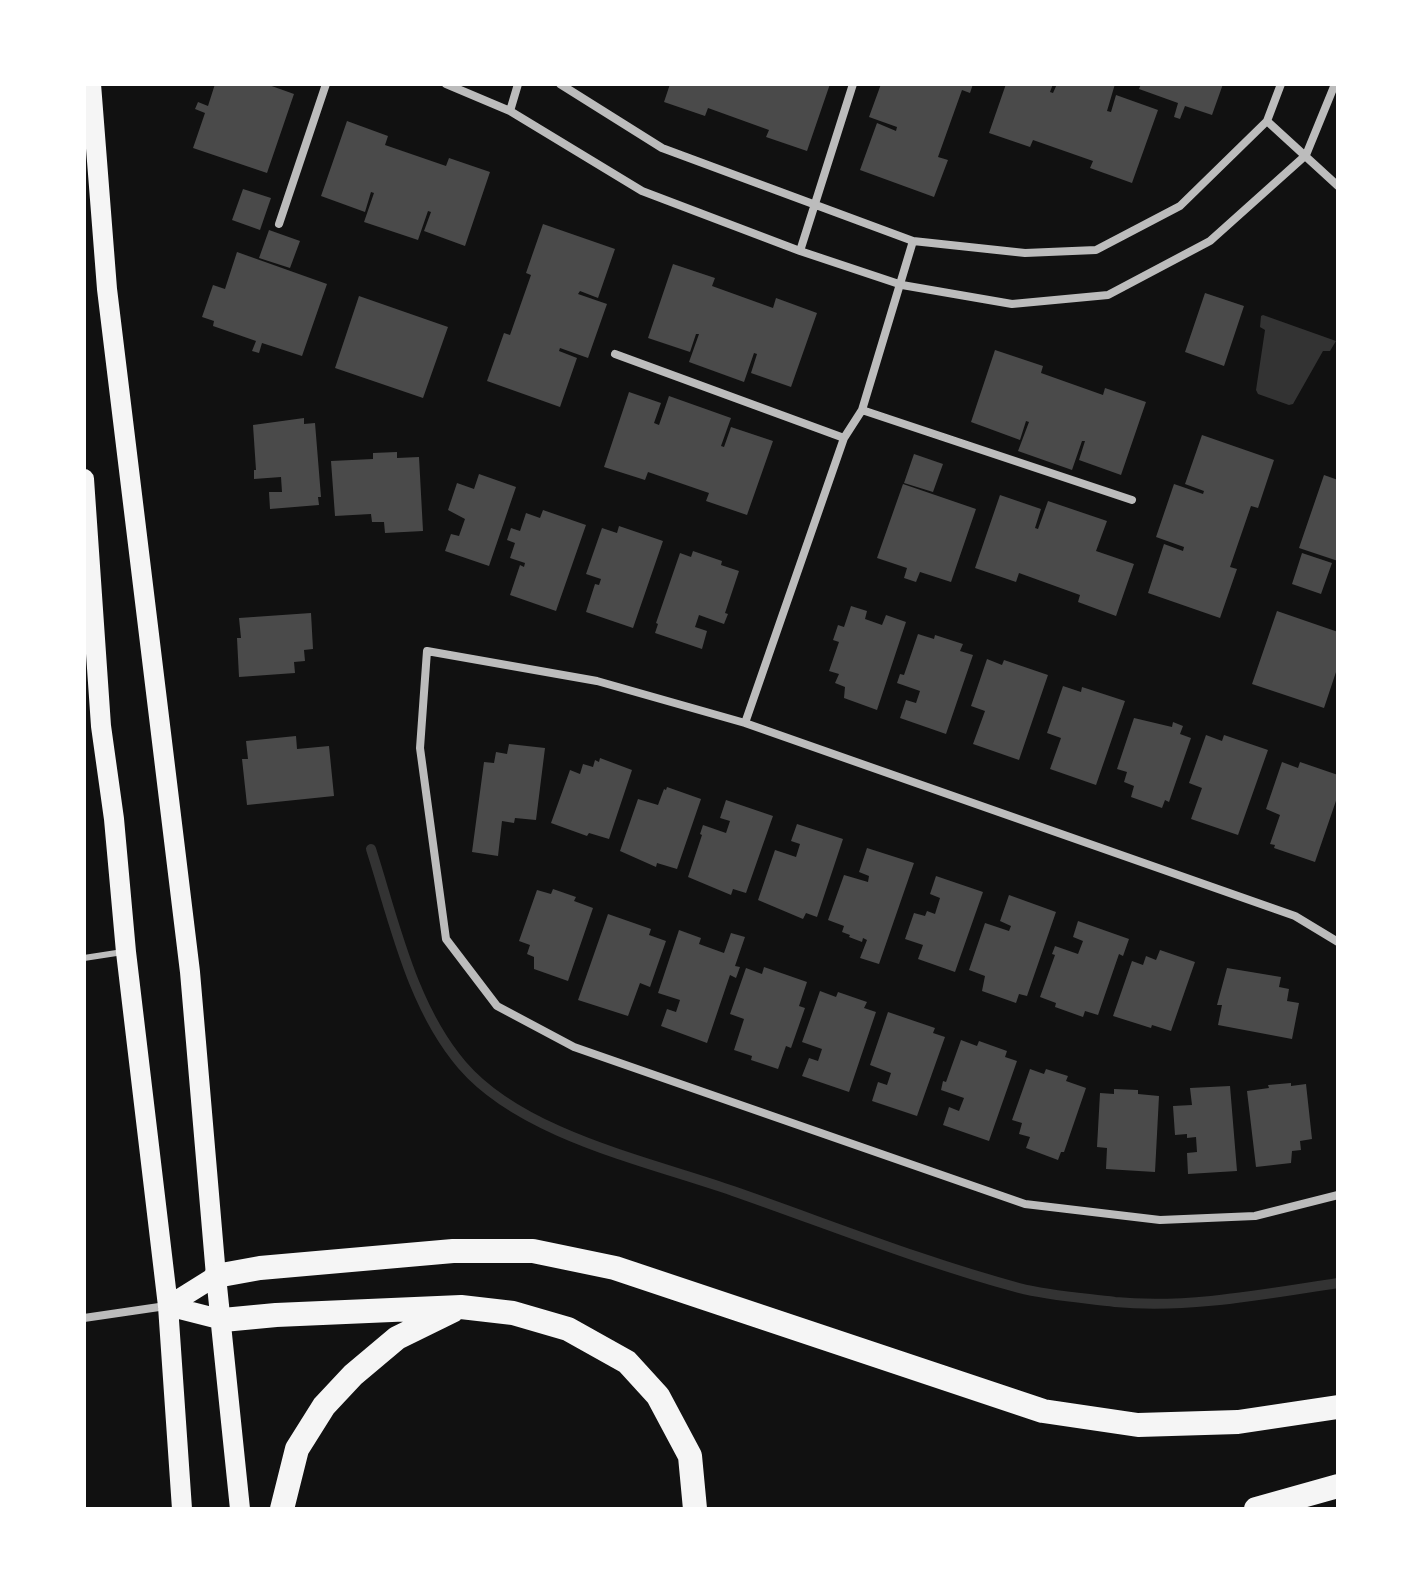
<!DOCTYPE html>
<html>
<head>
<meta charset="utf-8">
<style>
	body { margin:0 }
	#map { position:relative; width:1422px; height:1593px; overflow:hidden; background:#111; font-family:Raleway,sans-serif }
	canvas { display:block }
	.frame { position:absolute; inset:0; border:86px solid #fff; pointer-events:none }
</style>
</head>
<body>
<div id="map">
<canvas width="1422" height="1593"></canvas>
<div class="frame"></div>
</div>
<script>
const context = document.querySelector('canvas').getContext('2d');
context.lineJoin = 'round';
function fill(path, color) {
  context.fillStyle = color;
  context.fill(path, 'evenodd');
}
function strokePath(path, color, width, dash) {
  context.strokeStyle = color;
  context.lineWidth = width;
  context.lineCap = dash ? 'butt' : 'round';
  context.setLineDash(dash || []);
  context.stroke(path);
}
fill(new Path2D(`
	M1263 315 1336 341 1330 351H1323L1293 404 1289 405 1258 394 1256 390 1265 330 1260 327 1261 316Z`), '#333');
strokePath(new Path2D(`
	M371 849C394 921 412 1007 462 1065 522 1135 647 1161 733 1191 828 1224 922 1262 1019 1288 1050 1296 1084 1298 1115 1302 1189 1309 1265 1294 1338 1283`), '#333', 10);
fill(new Path2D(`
	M215 84H266L294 94 267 173 193 148 205 113 195 109 198 102 208 106Z
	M670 84H830L807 151 766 137 769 130 708 108 705 116 664 102Z
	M881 84H973L970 93 962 90 938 157 948 160 934 197 860 170 877 123 896 131 897 127 869 117Z
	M1006 84H1053L1050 92 1053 93 1057 84H1115L1107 111 1111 112 1116 95 1158 110 1132 183 1090 168 1093 161 1033 140 1030 147 989 133Z
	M1141 84H1223L1212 115 1185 106 1180 119 1174 117 1178 103 1139 89Z
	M347 121 388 136 385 145 446 166 449 158 490 172 465 246 424 231 431 212 428 211 418 240 364 222 374 193 371 192 365 212 321 196Z
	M243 189 271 198 260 230 232 220Z
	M543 224 615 249 598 298 580 291 578 294 607 304 588 358 560 348 559 351 577 358 560 407 487 381 504 333 510 335 531 275 526 273Z
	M269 230 300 241 290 268 259 258Z
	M237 252 327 284 302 356 262 343 259 353 252 351 256 341 213 326 214 321 202 317 213 285 225 289Z
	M673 264 715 278 712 286 773 308 776 298 817 313 791 387 751 373 757 354 754 353 744 382 689 362 699 334H696L690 352 648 338Z
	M1205 293 1244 306 1224 366 1185 352Z
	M359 296 448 327 423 398 335 368Z
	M995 350 1043 366 1041 373 1103 395 1105 388 1146 402 1121 475 1079 460 1085 441H1082L1072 470 1018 451 1029 422 1026 421 1020 440 971 422Z
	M629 392 661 403 654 423 659 425 669 396 731 418 721 446 724 447 731 427 773 441 747 515 706 501 709 493 648 472 645 480 604 467Z
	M304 418V424L315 423 321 497H318L319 505 270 509 269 492H282L281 477 254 479V470H256L253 425Z
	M1202 435 1274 460 1258 508 1251 506 1230 567 1237 569 1220 618 1148 593 1164 544 1183 551 1184 547 1156 537 1174 484 1203 494 1204 491 1185 484Z
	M397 452V458L419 457 423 531 385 533 384 522H372L371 514 335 516 331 461 373 459V453Z
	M914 454 943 464 933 492 904 483Z
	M479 474 516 487 489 566 445 551 451 534 459 536 465 519 448 510 457 483 474 489Z
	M1324 475 1338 480V561L1299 548Z
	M903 484 976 509 951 582 920 572 916 582 904 578 907 568 877 558Z
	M1000 495 1041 509 1035 528 1038 529 1048 501 1107 521 1096 551 1134 564 1116 616 1078 602 1080 595 1019 573 1016 582 975 568Z
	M543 510 586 525 556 611 510 595 520 565 524 567 525 563 510 558 515 543 507 540 511 528 520 531 526 513 540 518Z
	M619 526 663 541 633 628 586 612 595 584 599 585 601 579 586 574 602 528 617 533Z
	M693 551 722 561 721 565 739 571 725 613 728 614 724 624 699 615 695 627 707 631 702 649 655 633 658 624 656 623 680 553 691 557Z
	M1302 553 1332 563 1321 594 1292 584Z
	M851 606 867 611 865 619 882 625 886 615 906 622 877 710 844 698 845 687 835 683 839 674 829 671 839 642 833 640 838 625 844 627Z
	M1277 611 1338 632V666L1324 708 1252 684Z
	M311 613 313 649 304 650 305 661 294 662 295 673 239 677 237 638H241L239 618Z
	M918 634 934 639 935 635 963 644 960 651 973 655 946 734 900 718 906 700 916 703 920 691 897 683 900 674 904 675Z
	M987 659 1002 665 1004 660 1048 675 1019 760 973 744 985 711 971 706Z
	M1063 686 1081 692 1082 687 1125 701 1096 785 1050 769 1061 738 1047 733Z
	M1134 718 1172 727 1173 722 1183 726 1180 734 1191 738 1169 802 1165 800 1162 808 1131 797 1134 786 1124 782 1127 772 1117 769Z
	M1206 735 1222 741 1224 735 1268 750 1238 835 1191 819 1202 788 1189 783Z
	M296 736 297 749 329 746 334 796 247 805 242 759H248L246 741Z
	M509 744 545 748 536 820 515 818 514 823 502 821 498 856 472 852 484 762 494 763 496 752 507 754Z
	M600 758 632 770 609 839 589 833 587 836 551 823 570 770 580 774 583 764 593 767 595 760 599 762Z
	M1282 762 1298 768 1300 762 1338 775V795L1315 862 1274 848 1275 845 1270 844 1280 815 1266 809Z
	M667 787 701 799 677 869 657 863 656 867 620 851 638 799 658 805 664 789 666 790Z
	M726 800 773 816 746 893 733 889 731 895 688 877 702 835 700 834 703 825 726 833 730 821 720 818Z
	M797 824 843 839 817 917 806 913 803 919 758 900 775 850 796 857 800 844 791 841Z
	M867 848 914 863 879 964 860 958 867 940 863 938 862 942 849 937 850 935 842 932 844 926 828 920 844 875 868 882 869 876 859 872Z
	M936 876 983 892 955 972 918 959 923 945 905 939 914 913 925 916 927 911 935 914 940 898 930 894Z
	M553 889 576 897 574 901 593 908 568 981 534 969V957L527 954 530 945 519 941 537 890 551 894Z
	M1009 895 1056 912 1027 996 1019 994 1016 1003 982 991 985 976 969 970 985 923 1009 931 1011 926 1000 921Z
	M608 914 651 929 649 935 666 941 650 987 640 983 628 1016 578 1000Z
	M1078 921 1129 939 1123 956 1119 954 1098 1015 1085 1011 1083 1017 1055 1007 1056 1003 1040 997 1055 955 1052 954 1055 946 1078 954 1083 941 1073 937Z
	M679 930 701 938 699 944 724 953 731 933 745 937 735 966 740 967 736 978 730 975 707 1043 661 1026 667 1009 676 1012 680 1000 658 993Z
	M1160 950 1195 962 1171 1031 1152 1025 1151 1028 1113 1016 1132 961 1143 965 1146 956 1156 960Z
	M764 967 807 982 799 1006 805 1008 791 1048 786 1046 778 1069 751 1060 752 1056 734 1050 744 1019 730 1014 746 968 762 974Z
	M1227 968 1281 977 1279 987 1289 989 1287 1001 1299 1003 1292 1039 1218 1025 1222 1005H1217Z
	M820 991 836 997 838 992 867 1002 864 1008 876 1012 849 1092 802 1076 809 1058 818 1061 822 1049 802 1042Z
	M888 1012 935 1028 933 1033 945 1037 917 1116 872 1101 878 1082 887 1085 891 1073 870 1065Z
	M961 1040 977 1046 979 1041 1007 1051 1005 1057 1017 1061 989 1141 943 1125 949 1107 959 1111 964 1098 941 1090 943 1081 946 1082Z
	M1030 1069 1044 1074 1046 1069 1068 1076 1066 1081 1086 1088 1064 1152H1061L1058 1160 1026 1148 1030 1137 1019 1134 1022 1123 1012 1120Z
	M1291 1083V1086L1306 1084 1312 1139 1300 1141 1301 1150 1292 1151 1291 1163 1256 1167 1247 1091 1269 1088 1268 1085Z
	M1230 1086 1237 1171 1188 1174 1187 1153 1197 1152 1196 1137 1187 1138V1134L1175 1135 1173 1106 1192 1105 1190 1088Z
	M1114 1089 1138 1090V1094L1159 1096 1155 1172 1106 1169 1107 1148 1097 1147 1100 1093 1114 1094Z`), '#4a4a4a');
strokePath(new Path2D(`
	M84 958 123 952`), '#bcbcbc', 6);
strokePath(new Path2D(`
	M446 84 510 111 642 191 800 251 902 285 1012 304 1108 295 1210 241 1306 155 1335 84
	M560 84 662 148 913 241 1025 253 1096 250 1180 206 1267 121 1281 84
	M510 111 518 84
	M1267 121 1338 186
	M279 224 326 84
	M800 251 853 84
	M615 354 844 438
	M862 410 1132 500
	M745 723 844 438 862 410 913 241
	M1338 942 1295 916 745 723 597 681 427 651 420 748 446 939 497 1006 574 1047 1025 1204 1160 1220 1255 1216 1338 1195
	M84 1318 166 1306`), '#bcbcbc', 8);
strokePath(new Path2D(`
	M91 84 107 289 190 972 216 1276 240 1509
	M84 479 101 726 114 819 126 952 168 1306 182 1509
	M168 1306 216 1276
	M168 1306 223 1320`), '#f5f5f5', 20);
strokePath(new Path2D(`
	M216 1276 260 1268 453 1251H533L615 1268 1043 1411 1138 1425 1238 1422 1338 1407
	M223 1320 276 1315 461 1307 513 1313 568 1329 627 1362 658 1396 690 1456 695 1509
	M282 1509 297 1449 324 1406 353 1375 397 1338 452 1311
	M1256 1509 1338 1486`), '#f5f5f5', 24);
</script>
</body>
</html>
